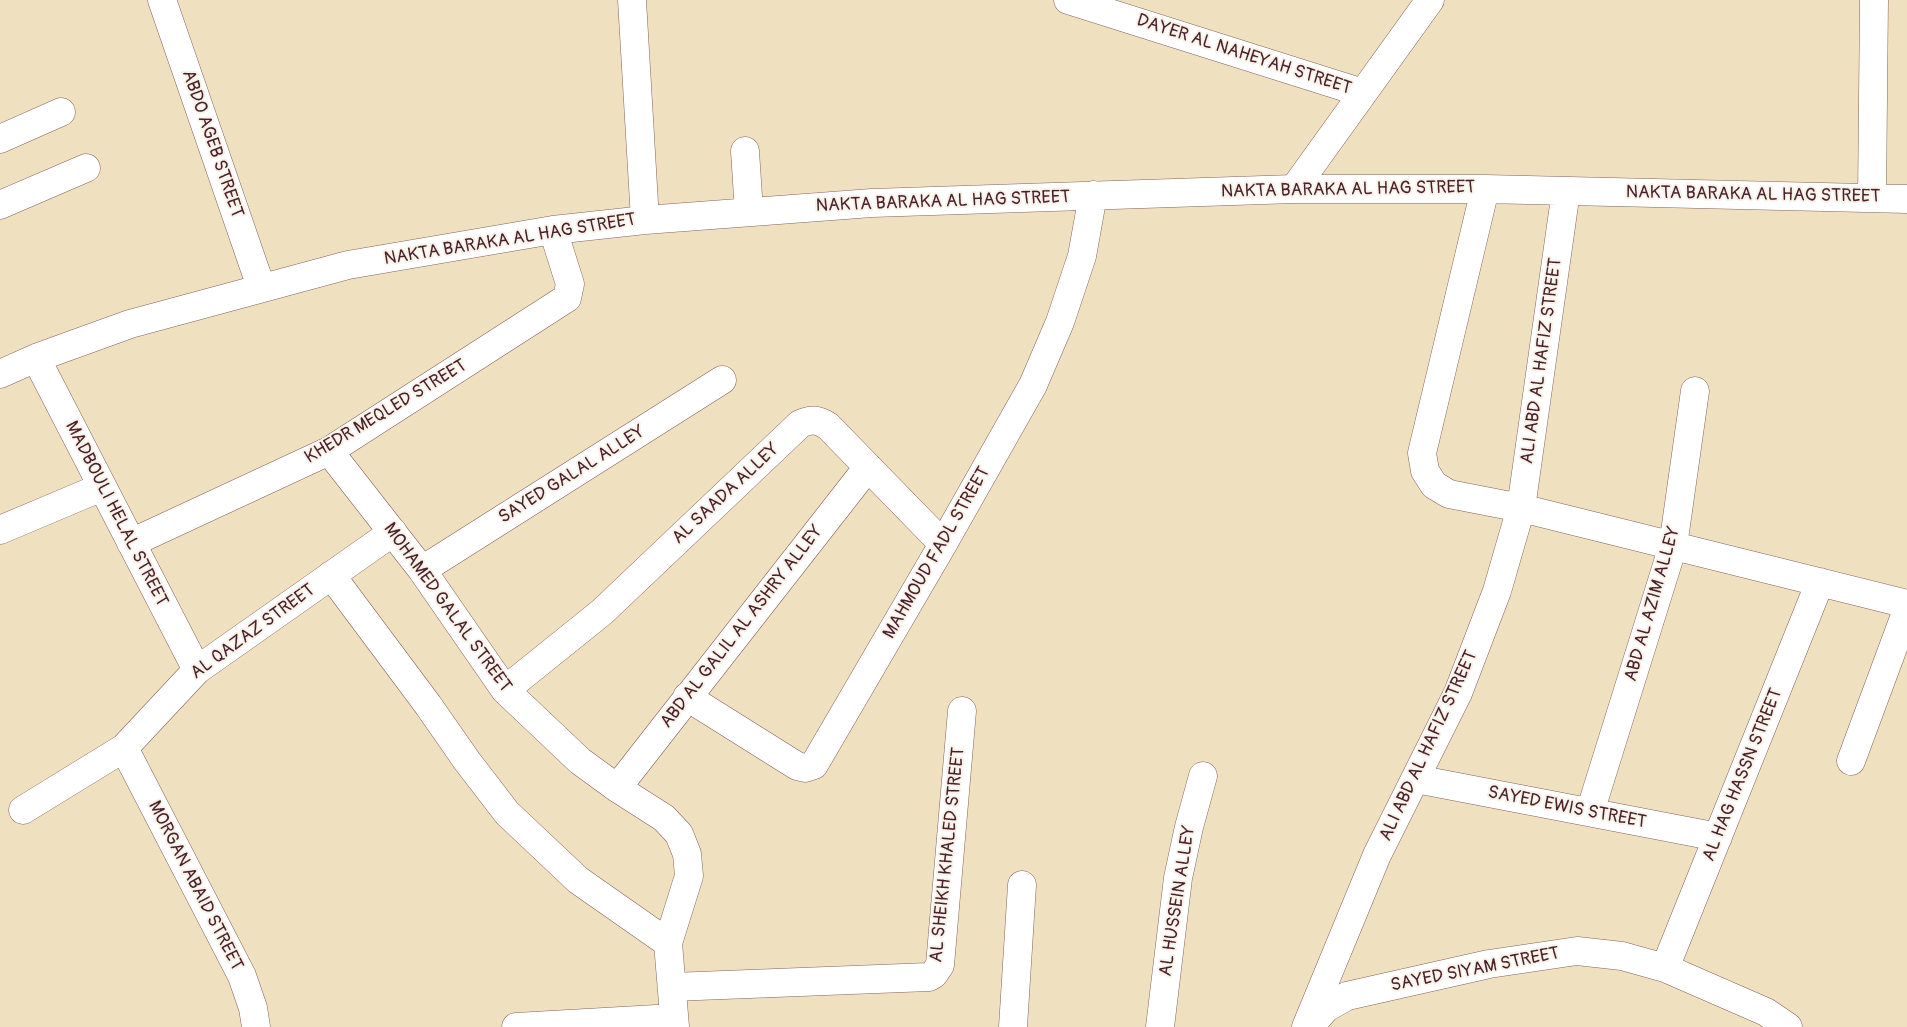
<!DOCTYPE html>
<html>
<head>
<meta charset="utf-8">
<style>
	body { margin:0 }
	canvas { display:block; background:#efe0c0 }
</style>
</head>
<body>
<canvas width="1907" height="1027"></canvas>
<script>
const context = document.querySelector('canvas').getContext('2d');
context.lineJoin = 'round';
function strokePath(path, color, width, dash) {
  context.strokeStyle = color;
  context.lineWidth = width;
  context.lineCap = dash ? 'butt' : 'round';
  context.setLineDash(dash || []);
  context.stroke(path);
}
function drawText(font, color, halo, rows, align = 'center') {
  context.font = font + ' Pangolin,sans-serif';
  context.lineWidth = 4;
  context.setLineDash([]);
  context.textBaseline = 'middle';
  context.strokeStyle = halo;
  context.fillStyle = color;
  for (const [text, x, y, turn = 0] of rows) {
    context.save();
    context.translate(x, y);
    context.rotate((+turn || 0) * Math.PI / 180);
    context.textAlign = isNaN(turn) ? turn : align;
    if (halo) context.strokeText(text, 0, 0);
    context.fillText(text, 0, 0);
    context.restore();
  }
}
const minor = new Path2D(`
	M162 0 261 287
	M632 0 645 220
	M1068 0 1363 93
	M0 139 61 112
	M745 151 749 212
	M1294 189 1430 0
	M1485 189 1422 453 1425 471 1434 485 1449 494 1521 508 1907 604
	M1872 198 1874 0
	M0 205 86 168
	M36 358 197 670
	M0 374 36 358 130 324 348 265 553 230 645 220 872 203 1294 189H1485L1907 199
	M329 451 422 570 505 690 580 761 617 788 664 818 679 834 687 854 689 876 668 943 675 1027
	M0 530 102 487
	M131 543 329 451 567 298 570 284 553 230
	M422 570 722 380
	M331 575 428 705 467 761 507 813 578 880 668 943
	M505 690 602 612 800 424C811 419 817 419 828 426L943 544
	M687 697 797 766 805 768 814 765 943 544 1033 385 1060 322 1082 256 1093 195
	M124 748 242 976 253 1008 256 1027
	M1851 761 1907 610
	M1416 779 1718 837
	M617 788 868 467
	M23 810 124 748 197 670 393 532
	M1590 812 1673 546 1695 391
	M1665 968 1820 582
	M672 987 929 977 934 974 940 965 962 711
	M1310 1026 1326 1008 1347 996 1489 964 1577 951 1622 956 1665 968 1766 1012 1788 1027
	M516 1027 674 1018
	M1013 1027 1022 885
	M1160 1027 1178 878 1189 827 1203 776
	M1306 1027 1377 855 1458 693 1497 591 1521 508 1566 191`);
strokePath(minor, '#84635f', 29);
strokePath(minor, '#fff', 28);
drawText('18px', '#4a1f2b', '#f7f3e8', [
	["DAYER AL NAHEYAH STREET",1244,55,18],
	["ABDO AGEB STREET",212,144,71],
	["NAKTA BARAKA AL HAG STREET",1348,190,-1],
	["NAKTA BARAKA AL HAG STREET",1753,195,1],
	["NAKTA BARAKA AL HAG STREET",943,202,-2],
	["NAKTA BARAKA AL HAG STREET",510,240,-9],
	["ALI ABD AL HAFIZ STREET",1542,361,-82],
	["KHEDR MEQLED STREET",386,412,-31],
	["SAYED GALAL ALLEY",572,475,-32],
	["AL SAADA ALLEY",726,494,-43],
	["MADBOULI HELAL STREET",116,514,63],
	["MAHMOUD FADL STREET",937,553,-60],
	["ABD AL AZIM ALLEY",1653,604,-74],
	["MOHAMED GALAL STREET",447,608,54],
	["ABD AL GALIL AL ASHRY ALLEY",742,627,-52],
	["AL QAZAZ STREET",253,632,-36],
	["ALI ABD AL HAFIZ STREET",1429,746,-65],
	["AL HAG HASSN STREET",1743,775,-68],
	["SAYED EWIS STREET",1567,808,11],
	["AL SHEIKH KHALED STREET",948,855,-84],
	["MORGAN ABAID STREET",195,886,63],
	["AL HUSSEIN ALLEY",1178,901,-81],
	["SAYED SIYAM STREET",1475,970,-11]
]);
</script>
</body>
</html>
